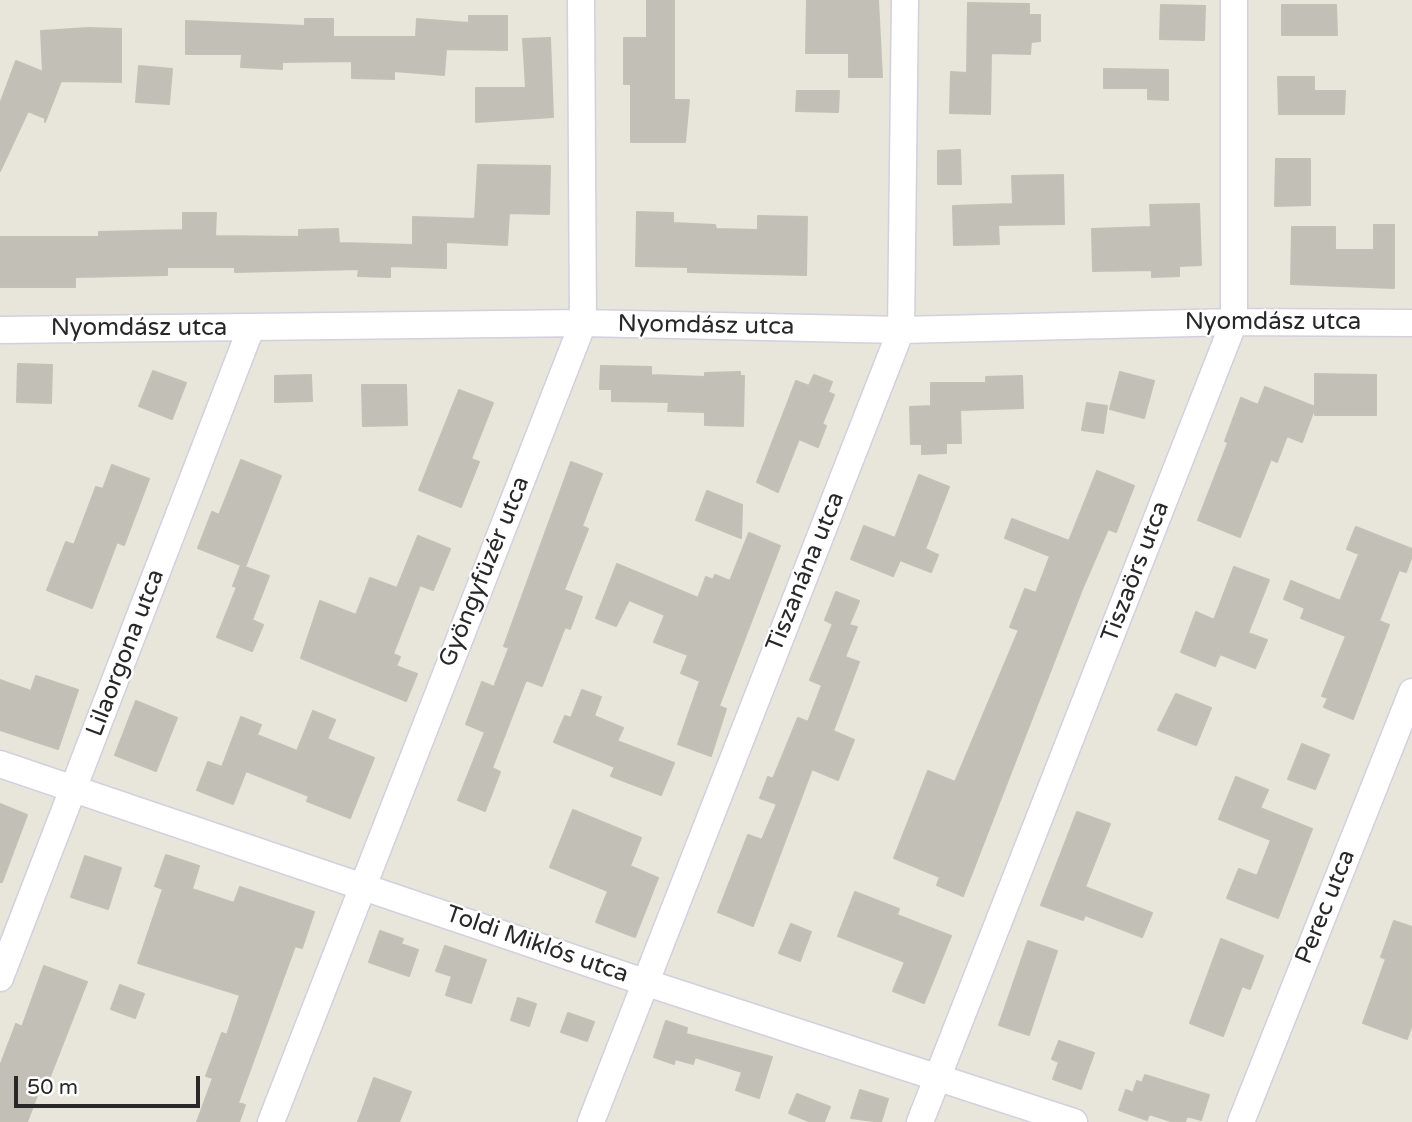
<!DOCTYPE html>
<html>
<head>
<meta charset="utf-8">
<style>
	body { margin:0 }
	#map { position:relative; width:1412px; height:1122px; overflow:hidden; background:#e8e5db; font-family:"Varela Round",sans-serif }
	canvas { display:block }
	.scale { position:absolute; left:14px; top:1076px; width:186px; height:32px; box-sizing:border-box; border:4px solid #282828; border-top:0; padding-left:9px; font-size:21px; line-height:24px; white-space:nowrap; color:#282828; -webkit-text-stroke:5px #fff; paint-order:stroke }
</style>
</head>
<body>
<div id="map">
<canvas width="1412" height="1122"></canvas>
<div class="scale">50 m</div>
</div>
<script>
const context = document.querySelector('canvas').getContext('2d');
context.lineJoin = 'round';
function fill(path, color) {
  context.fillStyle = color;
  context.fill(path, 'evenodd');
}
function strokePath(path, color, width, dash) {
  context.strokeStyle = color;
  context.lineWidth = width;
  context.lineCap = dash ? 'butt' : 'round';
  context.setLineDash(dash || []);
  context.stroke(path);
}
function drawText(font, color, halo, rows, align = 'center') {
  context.font = font + ' "Varela Round",sans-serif';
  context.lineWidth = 5;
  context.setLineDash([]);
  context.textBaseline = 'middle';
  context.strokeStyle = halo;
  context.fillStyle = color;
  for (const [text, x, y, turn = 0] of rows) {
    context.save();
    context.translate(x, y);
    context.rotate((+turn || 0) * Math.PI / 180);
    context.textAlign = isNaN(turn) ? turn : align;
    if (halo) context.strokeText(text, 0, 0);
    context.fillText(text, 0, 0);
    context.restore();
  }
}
const building = new Path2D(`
	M647 0H674V100H689L685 142H631V84H624V38H647Z
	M807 0H878L882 77H849V53H806Z
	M968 3 1029 4V15H1040V41L1031 42 1030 54 991 53 990 114 950 113 951 72 967 73Z
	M1161 5 1205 6 1204 40 1160 39Z
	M1282 5H1336L1337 35H1282Z
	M469 16H507V50L446 49 444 75 394 71V79L352 78V61L282 62V69L241 67 242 54H186V21L305 26V19H333V37H416L417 19 469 23Z
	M88 28 121 29V82L61 81 45 122V118L28 111 0 171V104L16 61 43 72 41 31Z
	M550 38 553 117 476 122V88H526L523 39Z
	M139 66 172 69 169 104 136 102Z
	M1104 69 1168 70V100L1148 99V88H1104Z
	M1278 77H1314V91H1345L1344 114H1279Z
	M797 91H839L838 112 796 111Z
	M960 150 961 184H938V151Z
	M1276 159H1310V205L1275 206Z
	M478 165 550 166 549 214 509 213 507 245 446 242V268L390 266V277L358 276 359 269 235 272V267H167V275L75 277V287H0V237H99V232L183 230V213H216L215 236 299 237V230L338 229 339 243 413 245V217L475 219Z
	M1063 175 1064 224 998 225 999 244 954 245 953 206 1013 204 1012 176Z
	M1199 204 1201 265 1179 266V276L1152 277V270L1093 271 1092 229 1151 227 1150 205Z
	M637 212 673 213V223L715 225 716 229 758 230V216L807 217 806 275 688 272V267L636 266Z
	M1374 225H1394V288L1291 284 1292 227H1335V250H1374Z
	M18 364 52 365 51 403 17 402Z
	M601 366 651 367V375L705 377V373L740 372V376H744L743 426 705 425V412L668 411 669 402 612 401V389H600Z
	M153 371 186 383 172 419 139 406Z
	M1120 372 1154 381 1144 418 1110 409Z
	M1315 374 1376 375V415H1315V407L1302 442 1287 436 1277 462 1271 459 1240 537 1198 520 1228 443 1225 441 1241 398 1258 405 1265 387 1315 407Z
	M311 375 312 401 275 402V376Z
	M814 375 832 382 828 392 834 395 822 424 826 426 818 447 799 439 778 492 757 482 796 381 809 386Z
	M1022 376 1023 408 960 410 961 443H946V453L922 454V444H911L910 407 931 406V383H986V377Z
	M362 385H406L407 425 363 426Z
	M459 390 493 403 471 459 479 462 461 507 419 490Z
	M1087 403 1107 406 1103 433 1082 430Z
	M241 460 281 476 245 567 269 576 252 620 263 625 252 651 217 637 237 587 233 586 241 565 198 548 212 512 219 515Z
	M571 462 602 474 582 526 588 529 564 590 582 597 570 629 565 627 542 686 526 680 492 768 500 772 485 811 458 800 485 732 466 724 482 682 494 687 509 648 504 646Z
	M112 465 149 479 124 545 117 542 92 608 47 590 66 542 74 545 96 487 103 489Z
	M1097 471 1134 486 1116 532 1108 529 1083 587 963 896 937 885 940 877 894 858 928 771 955 782 1019 630 1010 627 1025 589 1036 593 1050 556 1005 538 1012 519 1069 541Z
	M919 475 949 487 925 549 938 555 931 572 900 560 893 576 851 559 864 526 895 538Z
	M707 491 742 505 741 538 696 520Z
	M1356 527 1412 549V556L1406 572 1399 570 1379 621 1389 625 1353 719 1324 707 1328 698 1322 696 1346 636 1301 618 1305 608 1284 599 1291 581 1340 601 1359 554 1347 549Z
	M749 533 780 546 719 706 726 709 711 756 678 744 700 681 681 673 688 655 654 642 665 615 629 600 616 626 596 618 617 564 698 598 706 577 713 580 715 575 730 581Z
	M418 536 450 549 433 590 420 585 393 654 400 657 396 666 417 674 406 701 301 658 320 601 356 615 370 578 397 588Z
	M1234 567 1269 580 1248 633 1267 640 1255 668 1220 654 1215 666 1181 652 1196 612 1214 620Z
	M836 592 859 601 849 625 857 627 845 657 859 662 833 731 854 740 838 780 812 769 753 926 718 912 748 835 762 840 777 804 760 798 768 777 773 779 798 718 808 722 822 685 810 680 833 624 825 620Z
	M36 676 78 690 58 749 0 730V680L31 691Z
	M582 690 601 697 594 716 623 728 617 741 674 763 661 795 611 776 615 767 554 742 565 716 571 718Z
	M1176 694 1211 708 1196 745 1158 730Z
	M136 701 177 718 156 771 115 755Z
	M313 711 335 720 327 739 374 758 350 818 307 801 309 796 246 771 233 804 197 790 208 762 222 767 241 717 261 725 257 735 297 751Z
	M1302 744 1329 755 1315 789 1288 779Z
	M1236 777 1268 790 1260 808 1312 829 1278 918 1227 898 1239 869 1257 876 1271 840 1219 819Z
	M0 804 27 815 2 882H0Z
	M573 810 641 838 630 866 658 878 635 937 596 922 608 891 550 867Z
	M1077 812 1110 824 1085 887 1152 913 1142 937 1085 915 1083 920 1041 905Z
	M166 855 199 866 192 889 234 903 240 887 314 912 302 948 295 946 238 1103 245 1105 239 1122H197L213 1078 206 1076 222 1033 227 1035 240 995 138 963 163 889 155 886Z
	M85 856 121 868 108 909 71 897Z
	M855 892 899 909 897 915 951 936 924 1003 893 991 905 962 838 936Z
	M1394 921 1412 927V1024L1407 1039 1363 1023 1386 959 1381 957Z
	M791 924 811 932 800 961 779 953Z
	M380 931 403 939 401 944 418 950 409 976 369 962Z
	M1221 939 1263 956 1250 989 1242 986 1223 1036 1190 1023Z
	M1028 941 1057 951 1029 1035 999 1025Z
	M445 946 486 960 471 1003 446 995 452 976 436 971Z
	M44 966 87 982 49 1079 44 1077 27 1122H0V1066L16 1024 22 1027Z
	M120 985 144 994 135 1018 111 1009Z
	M518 998 536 1004 529 1026 511 1020Z
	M568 1013 594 1022 587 1041 561 1032Z
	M666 1021 687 1028 686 1034 772 1057 759 1098 736 1090 742 1072 695 1057 693 1064 675 1059 674 1064 654 1057Z
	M1059 1041 1094 1053 1081 1089 1053 1079 1059 1062 1052 1059Z
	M1145 1075 1209 1095 1201 1120 1187 1116 1185 1122H1174L1149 1114 1147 1120 1119 1110 1126 1090 1133 1093 1137 1081 1142 1083Z
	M374 1078 411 1092 399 1122H358Z
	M860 1090 888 1099 881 1122 851 1118Z
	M797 1094 830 1107 824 1122H811L789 1113Z`);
fill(building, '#c1bfb6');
strokePath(building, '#c3c1b5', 2);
const minor = new Path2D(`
	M0 330 583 323 901 330 1234 322 1412 323
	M0 764 644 982 1074 1122
	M0 978 251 328
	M271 1122 583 323 581 0
	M591 1122 901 330 905 0
	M920 1122 1234 322V0
	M1241 1122 1412 692`);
strokePath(minor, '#d1d0df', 29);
strokePath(minor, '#fff', 26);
drawText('24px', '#282828', '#fff', [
	["Nyomdász utca",1273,323],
	["Nyomdász utca",706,326,1],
	["Nyomdász utca",139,329],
	["Gyöngyfüzér utca",485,572,-68],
	["Tiszanána utca",806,572,-68],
	["Tiszaörs utca",1136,572,-69],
	["Lilaorgona utca",126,653,-69],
	["Perec utca",1326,907,-68],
	["Toldi Miklós utca",537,945,19]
]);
</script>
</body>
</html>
